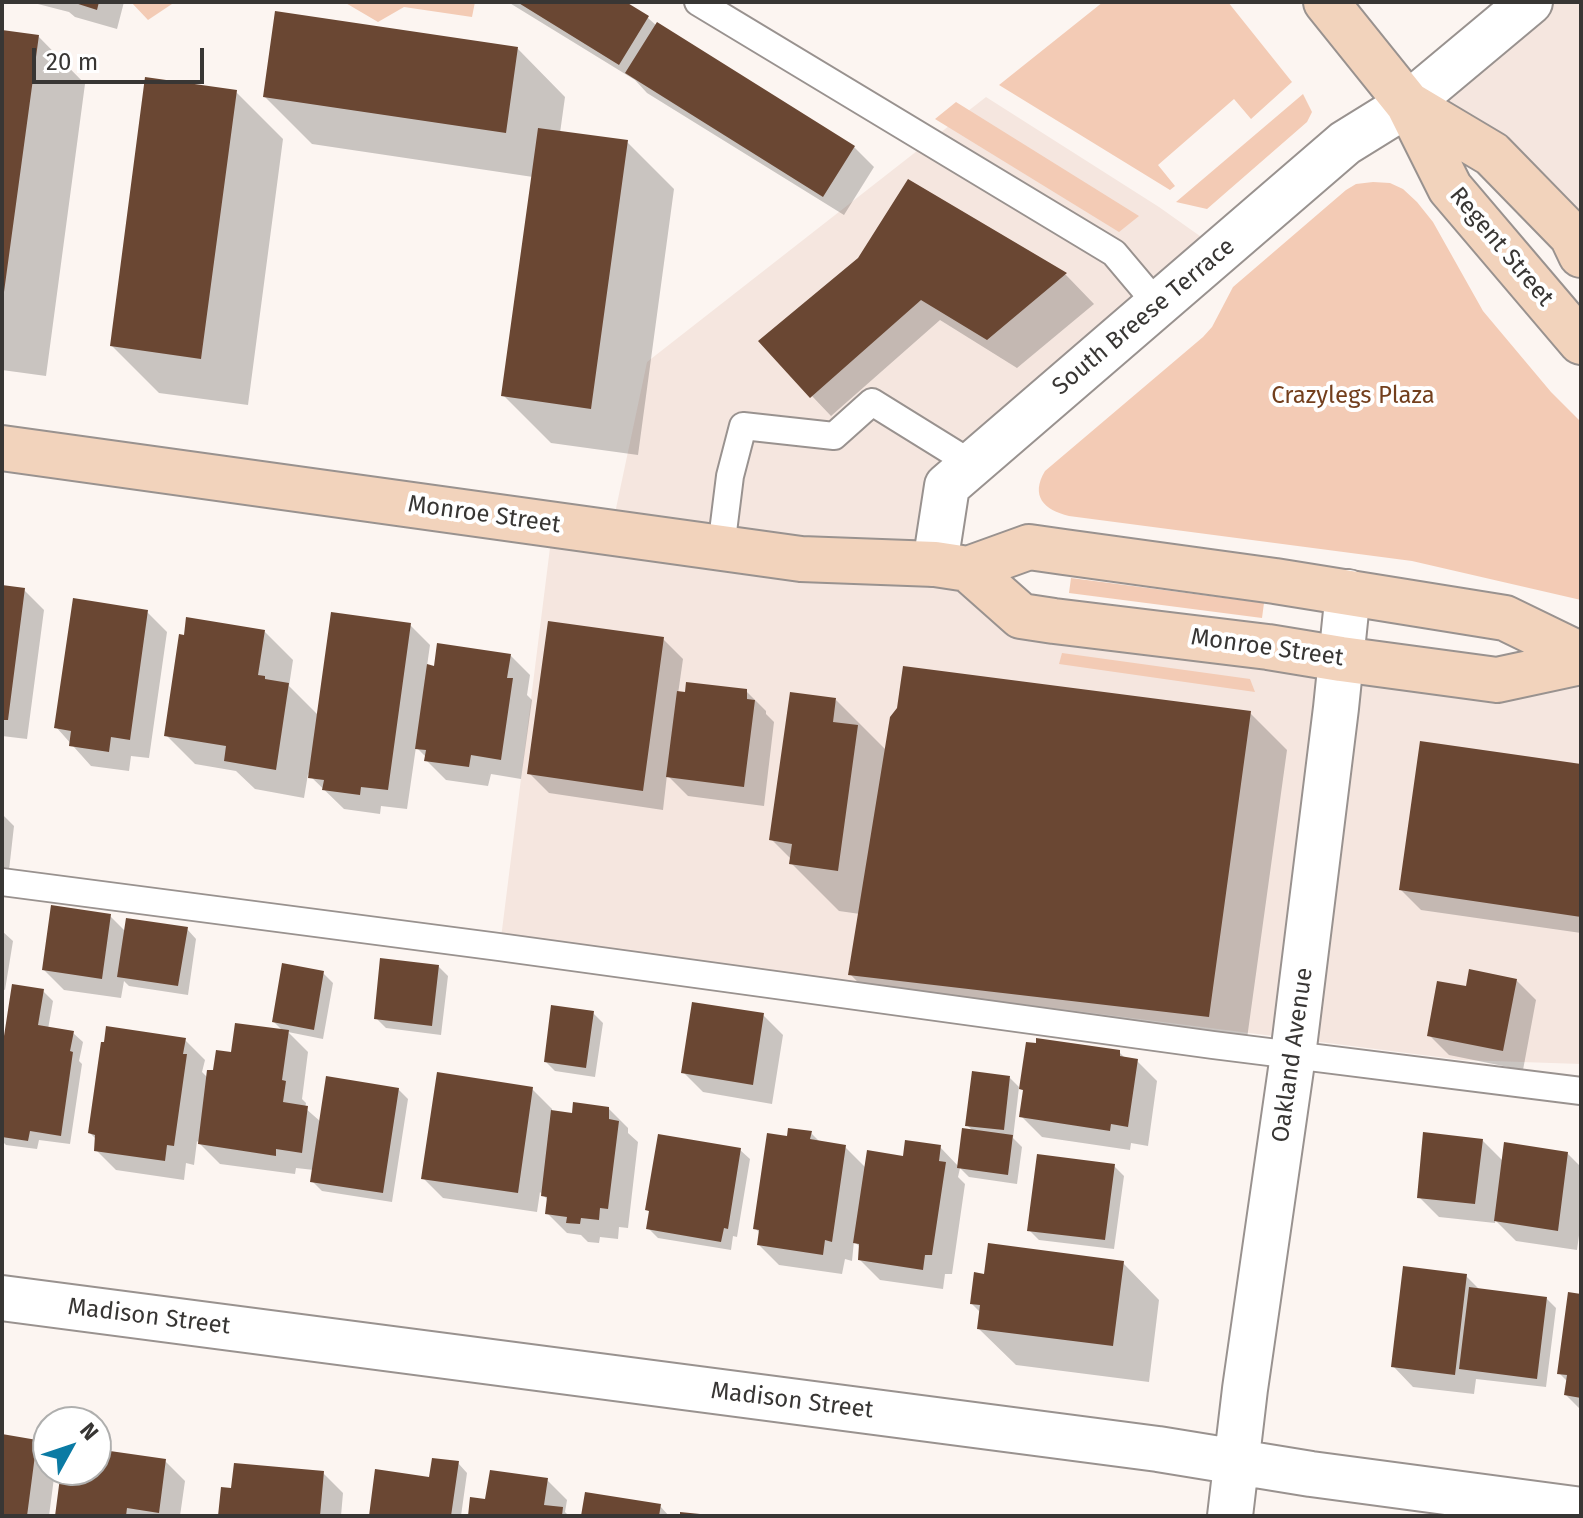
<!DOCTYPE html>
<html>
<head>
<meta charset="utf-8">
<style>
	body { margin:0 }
	#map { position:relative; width:1583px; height:1518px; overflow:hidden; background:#fcf5f1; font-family:"Fira Sans",sans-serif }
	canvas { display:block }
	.frame { position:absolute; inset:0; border:4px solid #383634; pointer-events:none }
	.north { position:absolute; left:32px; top:1406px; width:80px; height:80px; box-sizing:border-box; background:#fff; border:2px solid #afafae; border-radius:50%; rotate:50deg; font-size:22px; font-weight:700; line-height:32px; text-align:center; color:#383634 }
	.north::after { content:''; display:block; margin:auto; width:28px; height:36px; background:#0b7ba4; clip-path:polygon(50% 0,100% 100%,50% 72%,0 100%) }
	.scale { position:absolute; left:32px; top:48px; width:172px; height:36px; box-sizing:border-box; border:4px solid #383634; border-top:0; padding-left:10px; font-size:24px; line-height:28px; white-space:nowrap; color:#383634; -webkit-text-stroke:6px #fff; paint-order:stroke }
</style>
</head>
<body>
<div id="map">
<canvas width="1583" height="1518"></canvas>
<div class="frame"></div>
<div class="north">N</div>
<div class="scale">20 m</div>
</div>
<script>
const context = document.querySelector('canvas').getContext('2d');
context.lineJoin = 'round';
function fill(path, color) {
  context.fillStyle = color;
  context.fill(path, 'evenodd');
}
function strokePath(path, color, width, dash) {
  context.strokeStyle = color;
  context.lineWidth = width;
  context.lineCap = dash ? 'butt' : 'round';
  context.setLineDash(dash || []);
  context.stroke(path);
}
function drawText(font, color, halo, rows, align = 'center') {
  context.font = font + ' "Fira Sans",sans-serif';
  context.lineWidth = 8;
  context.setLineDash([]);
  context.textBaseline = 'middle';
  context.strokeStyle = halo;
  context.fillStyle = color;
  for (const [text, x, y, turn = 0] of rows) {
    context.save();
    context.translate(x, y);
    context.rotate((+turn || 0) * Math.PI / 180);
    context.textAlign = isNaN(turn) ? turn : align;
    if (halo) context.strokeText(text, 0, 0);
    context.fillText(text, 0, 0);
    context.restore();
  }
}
fill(new Path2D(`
	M1530 2H1581V239L1408 104Z
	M986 97 1159 207 1221 251 947 486 935 564 1021 616 1268 647 1581 662V1064L1462 1060 501 938 553 524 611 532 647 362Z`), '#f5e6df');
fill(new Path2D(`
	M131 2H175L148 20Z
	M344 2H475L472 17 404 7 378 22Z
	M1103 2H1228L1292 82 1251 119 1234 99 1158 165 1175 186 1170 190 999 85Z
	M1303 94 1312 112 1307 122 1207 209 1176 202Z
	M956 102 1139 216 1119 232 935 119Z
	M1373 182 1390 183 1403 189 1417 202 1433 222 1483 311 1551 392 1581 422V600L1412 561 1069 516C1044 510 1030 496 1045 471L1203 337 1212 327 1233 287 1346 190 1356 184Z
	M1071 578 1264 603 1262 618 1069 593Z
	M1062 653 1250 679 1255 692 1059 664Z`), '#f3cbb5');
fill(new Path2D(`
	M30 2H124L117 29 75 17 69 12Z
	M508 2H622L648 18 657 26 854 147 874 167 844 215 647 93 635 80Z
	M2 32 38 36 85 84 46 376 2 370Z
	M518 49 565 97 560 133 627 142 674 189 638 455 551 443 503 395 533 177 312 144 265 97Z
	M236 92 283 139 248 405 159 393 112 346Z
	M908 182 1066 275 1094 304 1017 368 940 320 831 416 812 396 860 259Z
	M2 587 24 590 44 610 27 739 2 736Z
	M147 612 167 632 149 758 131 756 129 771 91 766 56 727Z
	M410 625 430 645 427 666 435 668 510 655 530 675 527 695 532 700 521 779 491 774 488 786 446 780 426 760V757L416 747 407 809 381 806 380 814 344 809 308 774 304 798 255 789 236 771 195 764 166 735 264 631 293 660 289 686 319 716Z
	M663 639 683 659 678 694 746 691 766 711V714L774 722 764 806 688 796 667 775 663 810 549 793 529 773Z
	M836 700 886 750 1250 713 1287 750 1245 1053 886 1011 850 974 860 914 839 911 791 863 792 860 771 839Z
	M1581 766V933L1421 910 1401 890Z
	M2 814 14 826 6 897H2Z
	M110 916 126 932 187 929 196 939 188 995 129 986 124 981 121 998 64 990 44 970Z
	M2 931 13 941 5 990 2 989Z
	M438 966 448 976 441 1035 386 1028 376 1018Z
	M323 973 333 983 323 1039 288 1032 308 1052 302 1099 306 1103 305 1108 321 1122 398 1089 408 1099 392 1202 322 1191 312 1181 314 1170 296 1168 295 1174 220 1164 197 1141 194 1165 186 1163 184 1180 116 1170 96 1150 97 1140 90 1133 185 1040 205 1060 202 1072 208 1078 233 1054 284 1032 274 1022Z
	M1516 980 1536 1000 1523 1070 1449 1055 1429 1035 1468 989Z
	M43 991 53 1001 48 1029 73 1033 83 1042 79 1061 82 1064 70 1144 39 1140 37 1149 6 1145 2 1141V1033L6 1037Z
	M593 1013 603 1023 595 1077 555 1071 546 1062Z
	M763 1015 783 1035 772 1104 703 1092 683 1072Z
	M1119 1052 1126 1059 1137 1061 1157 1081 1148 1146 1131 1143 1130 1150 1042 1137 1022 1117 1025 1092 1021 1089Z
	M1010 1078 1019 1087 1013 1138 1022 1147 1017 1184 969 1177 960 1168 958 1177 965 1184 952 1274H945L943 1289 880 1280 860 1260 861 1248 854 1241 852 1261 845 1259 842 1274 779 1265 759 1245 760 1233 755 1228 789 1138 811 1133 821 1143 845 1147 867 1169 940 1147 959 1167 974 1132 967 1125Z
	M532 1089 552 1109V1112L574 1115 608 1108 628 1128V1133L638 1142 628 1228 619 1227 618 1239 600 1237 599 1243 588 1242 581 1235 567 1233 547 1213 549 1201 540 1192 537 1212 443 1198 423 1178Z
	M1482 1140 1504 1162 1567 1153 1581 1167V1221L1577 1250 1516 1241 1495 1220V1223L1439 1217 1419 1197Z
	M740 1150 750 1159 737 1237 733 1236 731 1250 658 1238 648 1228 650 1213 648 1210Z
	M1114 1166 1124 1176 1114 1249 1039 1240 1029 1230Z
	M1123 1263 1159 1300 1149 1382 1016 1365 979 1329 981 1313 972 1304Z
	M1466 1276 1480 1290 1546 1298 1556 1308 1546 1387 1476 1379 1474 1394 1413 1387 1393 1366Z
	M1581 1296V1410L1566 1395 1568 1382 1559 1373Z
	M2 1436 36 1441 48 1453V1470H55L49 1516H2Z
	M96 1451 165 1461 185 1481 180 1516H57L63 1470H96Z
	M458 1463 467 1473 461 1516H371Z
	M323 1473 343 1493 341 1516H220Z
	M547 1480 567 1500 565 1512 569 1516H470L487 1501Z
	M660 1506 669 1516H583Z`), '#0003');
fill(new Path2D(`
	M72 2H99L97 10Z
	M517 2H626L649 16 619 65Z
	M275 11 518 47 506 133 263 97Z
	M657 22 855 146 823 197 625 73Z
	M2 30 39 35 4 292H2Z
	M145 77 237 90 201 359 110 346Z
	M538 128 628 140 591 409 501 396Z
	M908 179 1067 273 987 340 921 300 810 398 758 341 858 258Z
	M2 585 25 588 8 720H2Z
	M73 598 148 610 130 740 111 737 109 752 69 746 71 731 54 728Z
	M331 612 411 623 388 790 361 787 360 795 322 790 324 780 308 778Z
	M186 617 265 630 258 675 265 676V679L289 683 276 770 224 761 226 746 164 736 179 634 184 635Z
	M548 621 664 637 643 791 527 774Z
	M437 643 511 654 507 678H513L501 760 471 755 469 767 424 761 426 750 415 749 427 664 434 666Z
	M903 666 1251 711 1209 1017 848 975 890 717 897 708Z
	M686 682 747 689V699L755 700 744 787 666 777 677 691 685 692Z
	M790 692 836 698 833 722 858 725 838 871 789 864 792 844 769 840Z
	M1420 741 1581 764V917L1399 890Z
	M51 905 111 914 102 979 42 970Z
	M126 918 188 927 178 986 117 977Z
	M380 958 439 965 432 1026 374 1019Z
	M282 963 324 971 314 1030 272 1022Z
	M1469 969 1517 979 1503 1051 1427 1036 1437 981 1466 986Z
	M12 984 44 989 38 1025 74 1031 70 1051 73 1052 61 1136 30 1131 28 1141 2 1137V1049Z
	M692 1002 764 1013 753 1085 681 1073Z
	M551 1005 594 1011 586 1068 544 1062Z
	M235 1023 289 1030 282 1080 286 1081 283 1102 308 1106 302 1153 276 1149V1156L198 1144 207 1070H213L216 1050 231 1052Z
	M106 1026 186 1038 183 1054H187L174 1146 167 1145 165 1161 94 1151 95 1135 88 1133 101 1042H104Z
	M1036 1038 1120 1050V1056L1138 1059 1128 1127 1111 1124 1110 1131 1019 1117 1023 1090 1019 1089 1026 1042 1036 1043Z
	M972 1071 1010 1076 1004 1130 965 1126Z
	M437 1072 533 1087 518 1193 421 1179Z
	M326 1076 399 1088 383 1193 310 1182Z
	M573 1102 609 1107V1119L619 1121 608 1209 600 1208 599 1220 581 1218 580 1224 566 1223 567 1217 545 1214 547 1197 541 1196 551 1110 572 1113Z
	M788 1128 812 1131 810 1139 846 1145 832 1242 825 1240 823 1255 757 1245 759 1230 753 1229 767 1133 787 1136Z
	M962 1128 1013 1135 1008 1175 957 1168Z
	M1423 1132 1483 1139 1475 1204 1417 1198Z
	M658 1134 741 1148 728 1229 724 1228 721 1242 646 1229 649 1211 645 1210Z
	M905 1140 941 1145 939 1161 946 1162 932 1255H925L923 1270 858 1260 859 1244 853 1243 867 1150 903 1156Z
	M1504 1142 1568 1152 1558 1231 1494 1221Z
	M1037 1154 1115 1164 1105 1240 1027 1231Z
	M988 1243 1124 1261 1113 1346 977 1329 980 1305 970 1304 974 1272 984 1274Z
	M1403 1266 1467 1274 1455 1375 1391 1367Z
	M1469 1287 1547 1297 1537 1379 1459 1369Z
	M1568 1292 1581 1294V1398L1564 1395 1567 1375 1557 1374Z
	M2 1434 37 1440 27 1516H2Z
	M96 1449 166 1459 159 1513 127 1508 126 1516H55L61 1470H96Z
	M432 1458 459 1461 451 1516H369L375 1469 429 1477Z
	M234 1463 324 1471 320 1516H218L221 1487 231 1488Z
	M490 1470 548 1478 544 1505 563 1507 562 1516H468L470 1497 485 1499Z
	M585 1492 661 1504 659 1516H581Z
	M680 1512 700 1514 699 1516H680Z`), '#6a4733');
const service = new Path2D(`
	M698 2 1114 253 1157 304
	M721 548 730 476 743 426 834 436 872 402 972 464
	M2 882 499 947 1213 1045 1581 1091`);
const minor = new Path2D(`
	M2 1298 1158 1449 1311 1474 1581 1510
	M1230 1516 1245 1389 1293 1055 1336 708 1348 592`);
const tertiary = new Path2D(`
	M935 564 947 486 1345 143 1408 104 1530 2`);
const secondary = new Path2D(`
	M1326 2 1408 104 1450 188 1581 342
	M1408 104 1492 154 1572 236 1581 255
	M2 448 801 559 935 564 968 569 1029 547 1064 552 1275 581 1505 618 1581 655
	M968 569 1021 616 1054 621 1268 647 1341 659 1497 680 1581 662`);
strokePath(service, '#99928f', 30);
strokePath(minor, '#99928f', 48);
strokePath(tertiary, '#99928f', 48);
strokePath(secondary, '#99928f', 48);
strokePath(service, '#fff', 26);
strokePath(minor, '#fff', 44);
strokePath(tertiary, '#fff', 44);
strokePath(secondary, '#f2d3bc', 44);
drawText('24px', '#383634', '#fff', [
	["Regent Street",1501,247,50],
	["South Breese Terrace",1144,317,-40],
	["Monroe Street",484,515,8],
	["Monroe Street",1267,648,8],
	["Oakland Avenue",1293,1055,-82],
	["Madison Street",149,1317,7],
	["Madison Street",792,1401,7]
]);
drawText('24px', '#733f1d', '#fff', [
	["Crazylegs Plaza",1353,396]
]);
</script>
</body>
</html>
